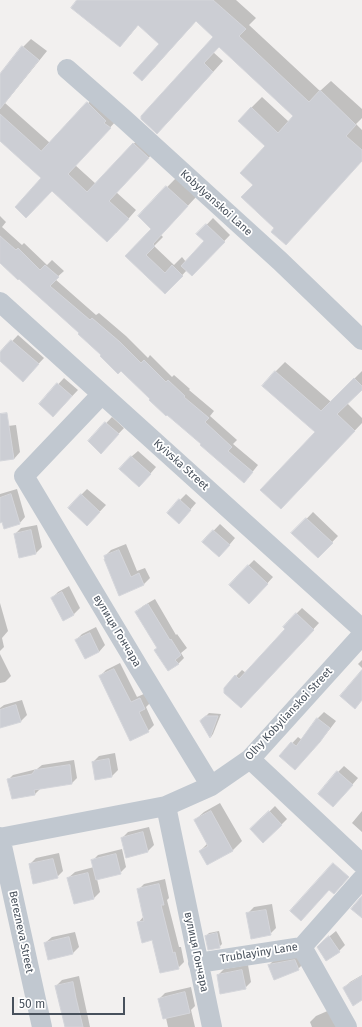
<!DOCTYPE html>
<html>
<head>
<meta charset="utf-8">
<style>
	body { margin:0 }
	#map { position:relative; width:362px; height:1027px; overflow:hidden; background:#f2f0ef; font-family:"Fira Sans",sans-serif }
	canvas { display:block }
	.scale { position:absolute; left:12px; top:997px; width:113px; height:18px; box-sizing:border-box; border:2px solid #48515c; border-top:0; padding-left:5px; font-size:12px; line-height:14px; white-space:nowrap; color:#48515c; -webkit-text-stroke:3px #fff; paint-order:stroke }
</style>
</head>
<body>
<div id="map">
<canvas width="362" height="1027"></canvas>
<div class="scale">50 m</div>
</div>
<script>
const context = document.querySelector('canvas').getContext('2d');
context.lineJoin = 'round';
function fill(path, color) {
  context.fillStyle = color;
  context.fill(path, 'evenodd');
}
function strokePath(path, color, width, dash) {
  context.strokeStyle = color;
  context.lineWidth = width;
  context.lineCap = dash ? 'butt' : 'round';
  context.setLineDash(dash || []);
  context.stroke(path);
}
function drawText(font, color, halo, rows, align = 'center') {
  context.font = font + ' "Fira Sans",sans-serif';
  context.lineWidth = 3.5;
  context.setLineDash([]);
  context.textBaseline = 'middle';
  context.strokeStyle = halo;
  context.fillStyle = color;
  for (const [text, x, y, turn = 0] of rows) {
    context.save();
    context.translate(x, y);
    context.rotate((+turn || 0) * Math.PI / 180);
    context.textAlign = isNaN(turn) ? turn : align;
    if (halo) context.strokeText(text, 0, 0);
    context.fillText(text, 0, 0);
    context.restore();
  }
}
fill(new Path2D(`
	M78 0H236L256 18 249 25 320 91 331 81 362 109V118L356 124 362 130V160L276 228 254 185 266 146 251 108 262 97 289 122 294 116 219 46 213 52 223 61 168 122 215 36 197 20 153 69 160 44 139 24 130 35 120 46Z
	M31 39 47 51 5 103 50 143 96 95 118 119 75 165 96 184 142 135 157 149 116 192 136 210 116 233 43 178 0 140V75L23 47Z
	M176 178 196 197 161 235 163 237 154 246 174 265 182 257 186 262 206 241 198 234 213 218 230 235 192 275 187 270 174 284 126 256 152 229 139 216Z
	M0 216 6 222 2 227 22 245 24 243 47 265 52 260 64 271 55 279 96 315 99 313 126 336 148 358 150 355 172 377 174 375 190 389 189 390 214 411 210 416 237 440 233 444 258 465 250 475 202 444 151 399 121 370 103 355 80 333 0 262Z
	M18 335 44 358 29 374 0 360V354Z
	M285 362 331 402 362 371V388L347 403 362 418V423L291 498 316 432 275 372Z
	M64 378 78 390 59 410 40 404Z
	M112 417 124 428 107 446 89 441Z
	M16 425 20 452 14 459 0 460V427Z
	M138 451 156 467 145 480 131 457Z
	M17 489 25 517 19 524 3 521 0 522V494Z
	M87 489 106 505 93 519 81 495Z
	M186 494 196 503 185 516 180 500Z
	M313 512 338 536 318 557 293 533Z
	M220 524 235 538 225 550 203 542Z
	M37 525 42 547 36 553 20 557 15 534 21 528Z
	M126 544 137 571 145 568 150 578 144 584 119 594 105 556 111 550Z
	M254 560 273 577 255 597 248 566Z
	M69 586 80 608 74 614 63 619 52 598 58 592Z
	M155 599 176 635 177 634 187 648 181 653 184 658 178 664 158 648 137 612 143 606Z
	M0 603 8 631 2 638 4 647 0 651Z
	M302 608 319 623 247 701 236 676 242 670 246 673 287 629 296 614Z
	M96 627 105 645 99 652 76 640 82 634Z
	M0 654 11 676 5 682 0 683Z
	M362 660V668L358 664Z
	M120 663 137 697 146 693 151 702 146 707 154 725 148 731 100 676 106 670Z
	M22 700 27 715 21 721 0 720V708L4 705Z
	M324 712 336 721 326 734 301 763 280 756 298 737 302 740 318 718Z
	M209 713 221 714 213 734 211 737 201 721Z
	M115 753 118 770 112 776 93 762 99 756Z
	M74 760 77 778 72 783 40 789 35 794 8 780 13 775 37 769 42 765Z
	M344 766 358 778 339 800 338 772Z
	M220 803 242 841 233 850 208 864 200 851 208 843 195 820 204 812Z
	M275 806 287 819 281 825 252 829Z
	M362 811V832L352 823Z
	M149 827 154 845 147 852 122 838 128 832Z
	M122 849 126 867 120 873 97 879 100 892 94 898 68 878 75 872 94 867 92 861 98 855Z
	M59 853 63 871 57 877 30 864 36 858Z
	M165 879 169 898 167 900 179 947H181L184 962 178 968 138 923 144 916 138 890 144 884Z
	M272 904 276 928 270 934 248 913 254 907Z
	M219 931 222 944 219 947 206 936 209 933Z
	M336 931 345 945 339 951 325 940Z
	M75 932 79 947 73 953 45 943 52 937Z
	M301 954 304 963 298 969 269 965 275 959Z
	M248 965 251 982 245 988 218 975 224 969Z
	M362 975V999L344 988 350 982Z
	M79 976 90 1027H65L56 986 62 980Z
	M191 987 195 1006 191 1010 195 1027H168L166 1018 159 999 165 993Z
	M332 1009 340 1027H312L310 1022 316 1016Z`), '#0003');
const building = new Path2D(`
	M77 0H213L246 29 239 36 309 102 320 90 356 125 346 136 362 150V161L286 245 271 232 274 228 241 197 253 185 240 173 265 146 238 121 251 107 278 133 293 116 219 47 204 63 213 72 157 134 141 119V116L213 37 196 21 142 81 133 73 159 44 138 25 120 47 71 8Z
	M22 46 39 60 0 109V74Z
	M87 102 106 121 104 123 111 128 68 174 87 192 133 143 149 158 109 201 129 219 107 242 52 191 26 218 15 207 41 178 0 141V114L41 151Z
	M166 186 188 206 153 244 155 246 146 255 165 273 172 265 183 276 165 294 125 256 151 229 138 216Z
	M206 224 225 242 192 276 181 266 204 241 196 234Z
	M0 236 16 250 18 248 40 270 45 265 59 277 50 286 90 320 92 318 120 342 141 363 144 360 166 382 168 380 185 396 184 397 209 418 205 422 232 447 228 451 253 472 244 483 200 445 201 444 167 415 166 416 149 400 150 399 121 371 118 374 100 356 101 355 78 334 79 333 19 279 18 280 0 263Z
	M11 340 39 364 23 382 0 361V352Z
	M275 371 321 411 354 378 362 386V390L337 414 355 431 281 509 260 490 315 432 262 386Z
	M57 383 72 396 53 417 39 404Z
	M7 413 14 459 0 461V414Z
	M105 422 119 434 101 454 88 441Z
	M131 456 151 474 139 487 119 469Z
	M11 494 20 524 4 529 2 522 0 523V498Z
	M81 494 100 512 87 526 68 508Z
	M179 499 191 510 179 524 167 513Z
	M306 518 333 543 318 558 291 533Z
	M31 530 36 554 19 558 14 534Z
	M213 530 230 545 219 557 202 542Z
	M119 550 131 577 139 573 144 585 119 596 104 559H105L104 556Z
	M248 565 268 584 249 604 229 585Z
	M62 592 74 615 63 621 51 598Z
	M148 604 170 640 171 639 181 655 175 660 179 664 168 671 154 650 157 648 135 612Z
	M296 613 314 630 241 708 224 693V688L235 675 239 679 285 629 283 627Z
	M90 633 99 652 85 659 75 640Z
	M114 669 131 702 140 698 145 709 139 712 149 732 130 741 99 676Z
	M362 670V700L355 709 340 696Z
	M16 705 21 722 0 728V710Z
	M206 716H218L210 738 200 721Z
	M317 718 330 728 320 742 295 770 279 756 291 742 296 746Z
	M109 759 112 777 95 780 92 762Z
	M70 765 72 784 34 790 35 795 12 799 7 779 32 774 35 770Z
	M337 771 353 785 333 807 318 794Z
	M211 811 233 851 207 865 199 851 208 846 194 820Z
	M269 811 282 825 263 843 250 829Z
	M143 832 148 852 126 858 121 838Z
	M116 854 121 874 96 880 91 860Z
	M53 859 58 878 33 884 29 864Z
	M333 863 349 877 334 894 329 890 301 921 290 911Z
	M88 873 94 899 74 904 67 878Z
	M159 884 164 905H161L173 953 175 952 179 969 160 973 152 940 142 943 137 922 144 921 137 889Z
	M362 896V918L351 909Z
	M266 910 271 935 251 939 246 913Z
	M217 933 220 948 208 950 205 936Z
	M329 936 340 952 326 961 317 947 324 940Z
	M69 937 73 954 48 960 44 943Z
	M295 960 299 970 274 980 268 965Z
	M242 970 246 989 220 994 217 975Z
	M362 976V1000L353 1006 343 988Z
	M73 982 76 998 83 1027H65L55 986Z
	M185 992 190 1013 163 1019 158 999Z`);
fill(building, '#ccced4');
strokePath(building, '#d4d5da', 1);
strokePath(new Path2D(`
	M67 69 124 119 280 261 362 340
	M0 302 362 629
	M102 394 24 476 139 668 211 786
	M250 759 362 864
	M166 806 212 1027
	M0 837 42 1027
	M0 838 166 806 211 786 250 759 362 635
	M302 947 347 1027
	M198 963 302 947 362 879`), '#c1c8d0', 20);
drawText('11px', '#48515c', '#fff', [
	["Kobylyanskoi Lane",216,203,42],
	["Kyivska Street",181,465,42],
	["вулиця Гончара",117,631,59],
	["Olhy Kobylianskoi Street",289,714,-47],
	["Berezneva Street",21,932,78],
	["вулиця Гончара",196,952,78],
	["Trublayiny Lane",259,953,-9]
]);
</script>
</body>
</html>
